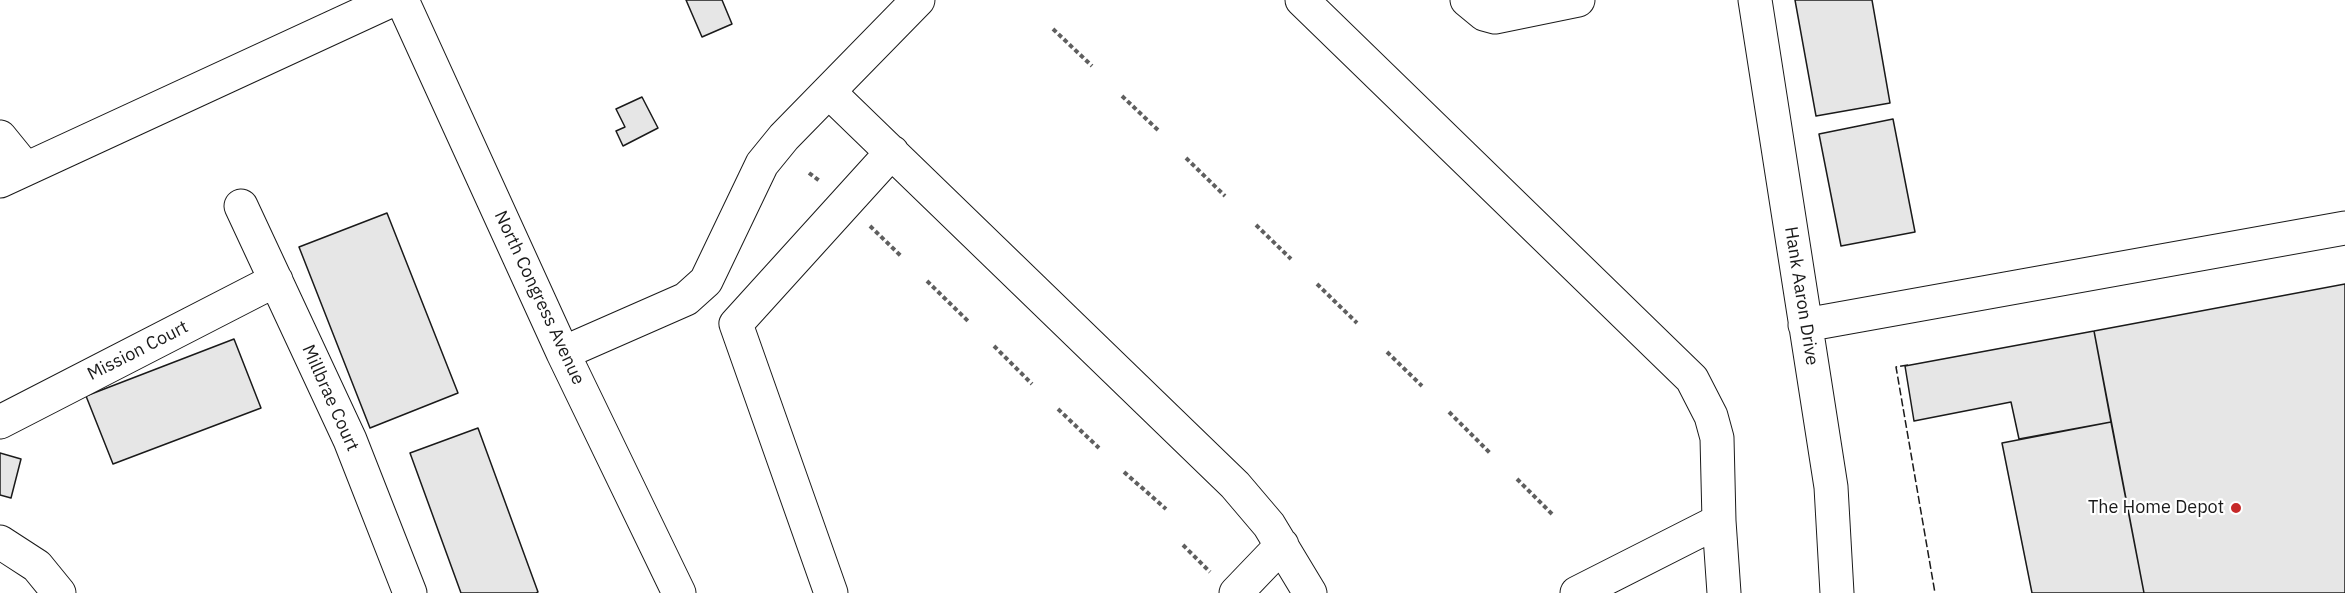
<!DOCTYPE html>
<html>
<head>
<meta charset="utf-8">
<style>
	body { margin:0 }
	canvas { display:block; background:#fff }
</style>
</head>
<body>
<canvas width="2345" height="593"></canvas>
<script>
const context = document.querySelector('canvas').getContext('2d');
context.lineJoin = 'round';
function fill(path, color) {
  context.fillStyle = color;
  context.fill(path, 'evenodd');
}
function strokePath(path, color, width, dash) {
  context.strokeStyle = color;
  context.lineWidth = width;
  context.lineCap = dash ? 'butt' : 'round';
  context.setLineDash(dash || []);
  context.stroke(path);
}
function drawText(font, color, halo, rows, align = 'center') {
  context.font = font + ' "IBM Plex Sans",sans-serif';
  context.lineWidth = 4.5;
  context.setLineDash([]);
  context.textBaseline = 'middle';
  context.strokeStyle = halo;
  context.fillStyle = color;
  for (const [text, x, y, turn = 0] of rows) {
    context.save();
    context.translate(x, y);
    context.rotate((+turn || 0) * Math.PI / 180);
    context.textAlign = isNaN(turn) ? turn : align;
    if (halo) context.strokeText(text, 0, 0);
    context.fillText(text, 0, 0);
    context.restore();
  }
}
const building = new Path2D(`
	M686 0H722L732 24 702 37Z
	M1795 0H1872L1890 103 1816 116Z
	M642 97 658 128 623 146 616 131 625 127 616 109Z
	M1893 119 1915 232 1841 246 1819 134Z
	M387 213 458 393 370 428 299 247Z
	M2345 284V593H2144L2094 331Z
	M2094 331 2111 422 2019 439 2011 402 1914 421 1905 366Z
	M234 339 261 408 113 464 86 396Z
	M2111 422 2144 593H2032L2002 443Z
	M478 428 538 592 536 593H461L410 453Z
	M0 453 21 459 11 498 0 495Z`);
fill(building, '#e6e6e6');
strokePath(building, '#1a1a1a', 1.5);
const minor = new Path2D(`
	M402 0 563 353 679 593
	M1302 0 1692 379 1711 416 1717 438 1719 521 1724 593
	M1467 0 1484 14 1495 17 1578 0
	M1755 0 1831 487 1837 593
	M829 92 1235 485 1269 525 1310 593
	M0 137 26 169
	M0 181 392 0
	M241 206 350 440 410 593
	M1805 325 2345 228
	M563 353 686 299 706 281 762 164 784 137 918 0
	M0 422 276 280
	M0 542 37 566 59 593
	M831 593 736 324 892 152
	M1236 593 1282 545
	M1577 593 1719 521`);
strokePath(minor, '#1a1a1a', 35);
strokePath(new Path2D(`
	M1053 29 1092 66
	M1122 96 1159 131
	M1186 158 1225 196
	M809 173 821 182
	M1256 225 1291 259
	M870 226 902 257
	M927 281 969 322
	M1317 284 1357 323
	M994 346 1032 384
	M1387 352 1422 386
	M1058 409 1099 448
	M1449 412 1490 453
	M1124 472 1166 509
	M1517 479 1554 516
	M1183 545 1210 572`), '#5f5f5f', 4, [4.5, 3]);
strokePath(minor, '#fff', 33);
strokePath(new Path2D(`
	M1908 365 1896 367 1935 593`), '#1a1a1a', 1.5, [8, 3]);
for (const [x, y, r, color] of [
	[2236,508,6,"#c62828"]
]) {
  const dot = new Path2D();
  dot.arc(x, y, r, 0, 2 * Math.PI);
  context.fillStyle = color;
  context.fill(dot);
  strokePath(dot, '#fff', 2);
}
drawText('18px', '#1a1a1a', '#fff', [
	["Hank Aaron Drive",1801,296,81],
	["North Congress Avenue",539,298,65],
	["Mission Court",138,351,-27],
	["Millbrae Court",330,398,66]
]);
drawText('18px', '#1a1a1a', '#fff', [
	["The Home Depot",2224,508]
], 'right');
</script>
</body>
</html>
